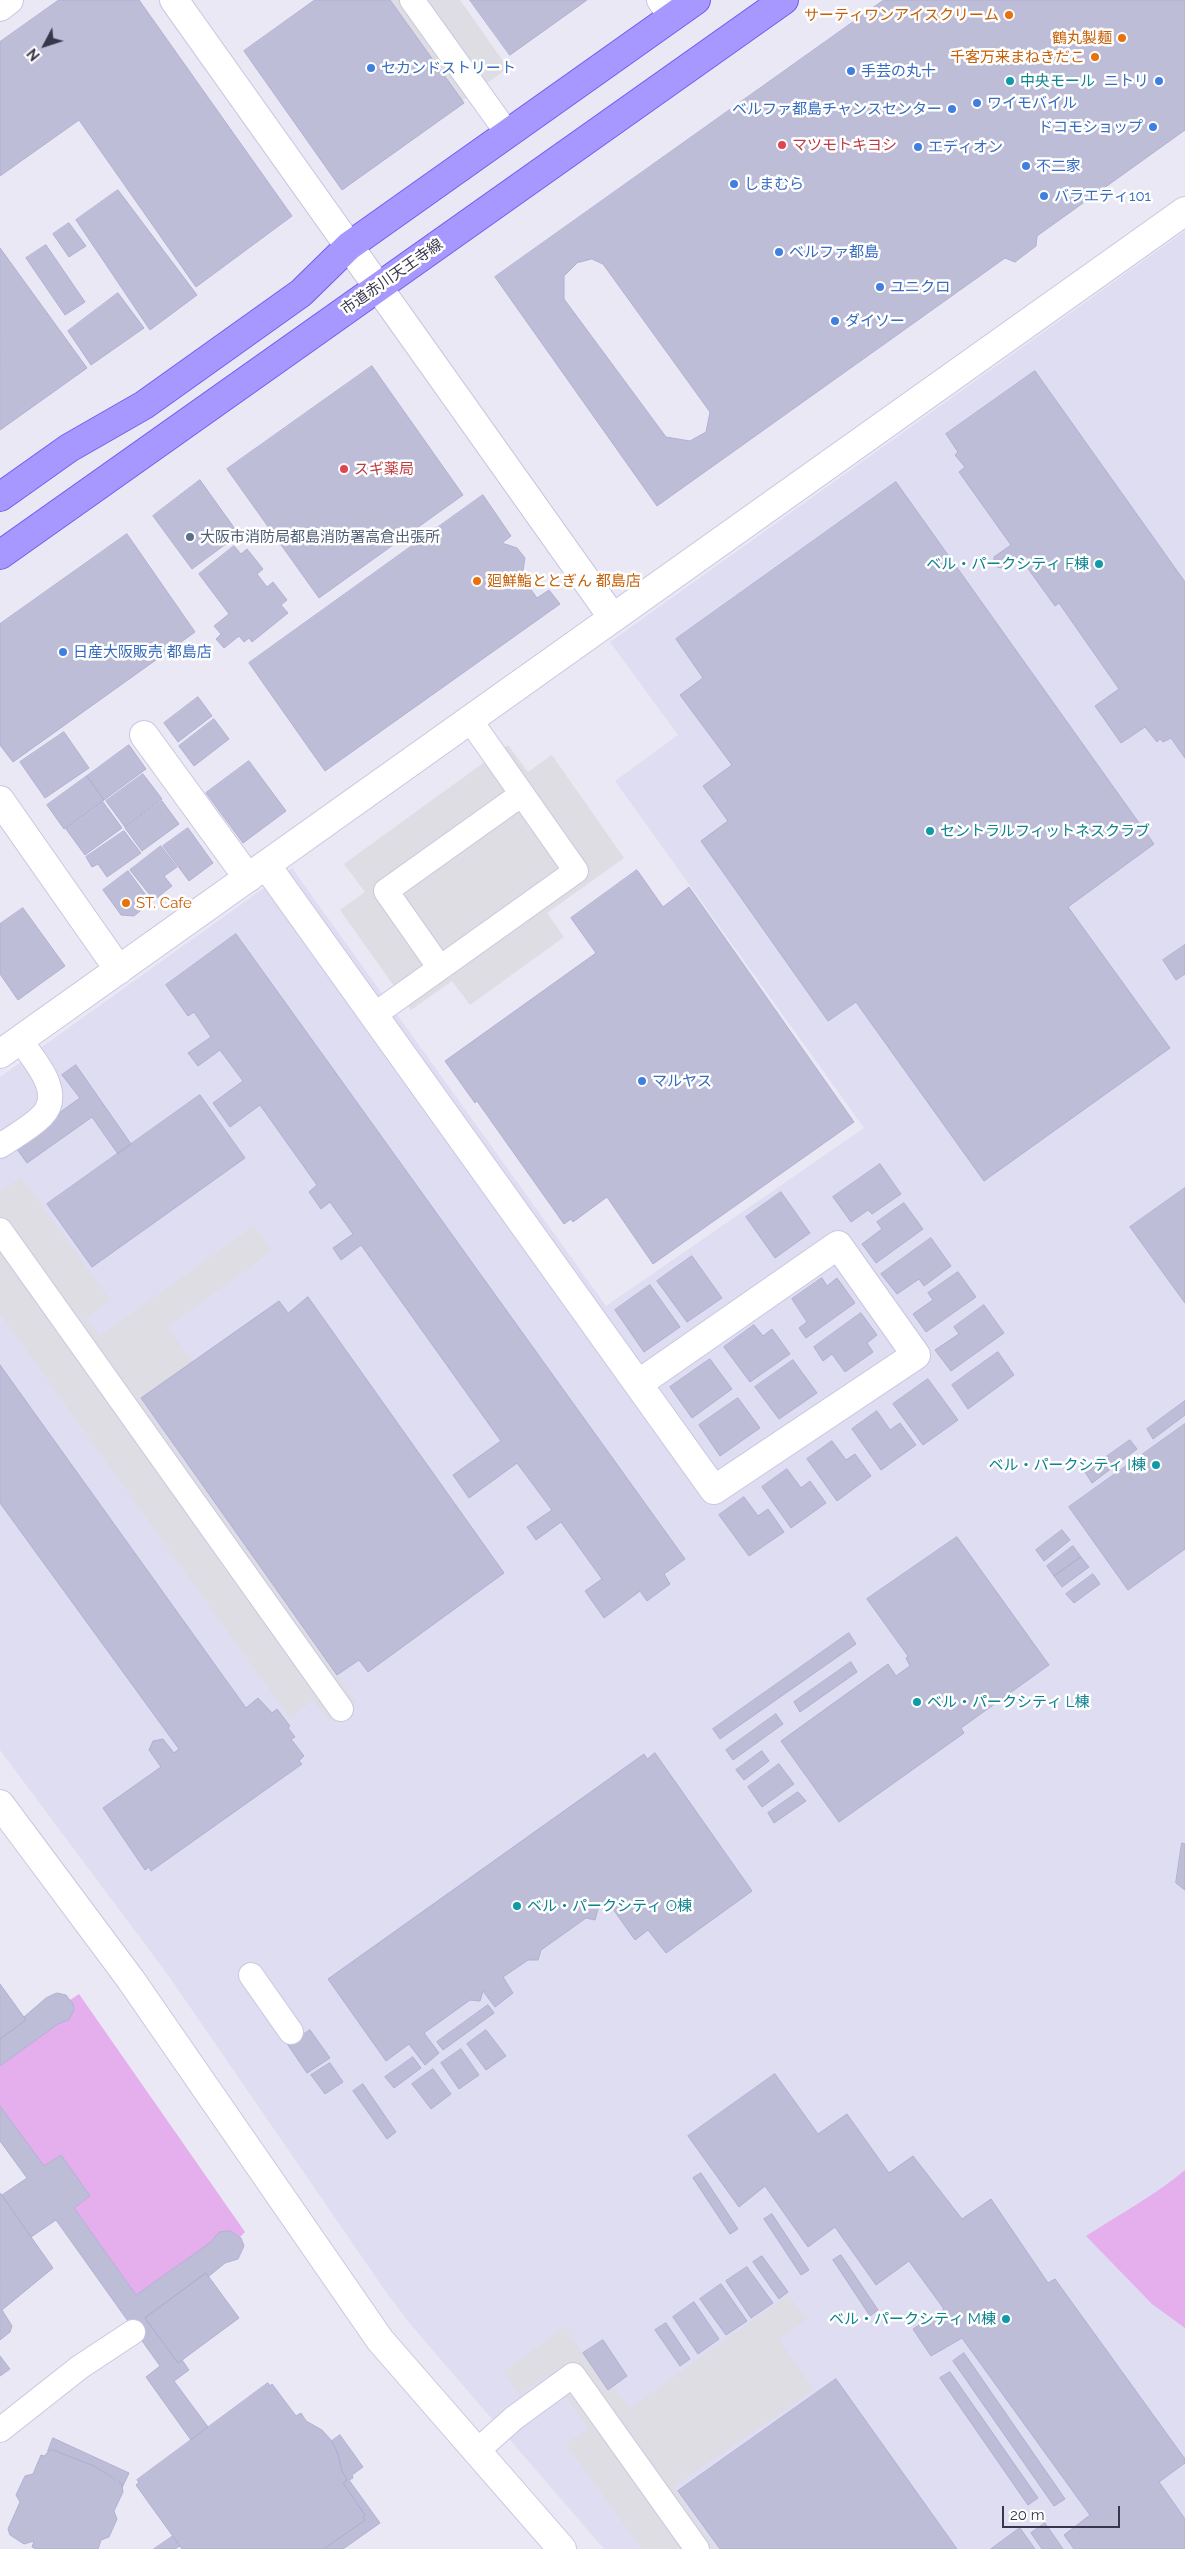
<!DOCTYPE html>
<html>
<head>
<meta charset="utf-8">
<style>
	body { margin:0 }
	#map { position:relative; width:1185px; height:2549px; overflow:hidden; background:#eae8f5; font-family:Raleway,sans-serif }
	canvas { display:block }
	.north { position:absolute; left:20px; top:20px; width:50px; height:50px; -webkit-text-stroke:4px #fff; paint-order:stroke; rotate:230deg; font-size:14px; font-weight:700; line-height:20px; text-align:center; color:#37364a }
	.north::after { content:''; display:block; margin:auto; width:18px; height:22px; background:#37364a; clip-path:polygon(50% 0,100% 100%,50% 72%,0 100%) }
	.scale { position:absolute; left:1002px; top:2506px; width:118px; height:22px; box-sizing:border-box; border:2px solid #37364a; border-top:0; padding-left:6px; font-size:15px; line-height:18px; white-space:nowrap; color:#37364a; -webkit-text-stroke:4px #fff; paint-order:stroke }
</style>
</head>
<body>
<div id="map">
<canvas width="1185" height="2549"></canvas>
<div class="north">N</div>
<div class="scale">20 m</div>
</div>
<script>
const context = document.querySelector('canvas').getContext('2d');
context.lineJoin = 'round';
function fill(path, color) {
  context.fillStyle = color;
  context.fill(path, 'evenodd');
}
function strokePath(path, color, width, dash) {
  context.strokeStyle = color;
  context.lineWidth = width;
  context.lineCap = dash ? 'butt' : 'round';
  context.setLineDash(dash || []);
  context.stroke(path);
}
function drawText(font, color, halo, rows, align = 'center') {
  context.font = font + ' Raleway,"Noto Sans JP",sans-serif';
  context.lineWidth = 5;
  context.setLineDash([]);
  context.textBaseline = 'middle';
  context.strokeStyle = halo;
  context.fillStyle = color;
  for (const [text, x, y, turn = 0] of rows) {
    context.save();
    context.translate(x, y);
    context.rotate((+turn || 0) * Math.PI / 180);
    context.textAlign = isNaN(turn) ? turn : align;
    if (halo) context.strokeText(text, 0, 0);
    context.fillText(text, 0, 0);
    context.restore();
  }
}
fill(new Path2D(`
	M1185 231V2549H604L411 2325 386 2292 168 1975 0 1750V1077L292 868 606 1306 864 1128 615 781 678 735 610 642Z`), '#dfddf1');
fill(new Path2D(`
	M79 1994 245 2232 240 2237 230 2231 219 2232 211 2242 136 2295 74 2208 90 2196 61 2155 44 2166 0 2106V2066L58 2024 69 2020 74 2010 70 2000Z
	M1185 2170V2328L1152 2304 1086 2236C1120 2214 1154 2196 1185 2170Z`), '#e5aeed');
fill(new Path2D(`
	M390 0H460L508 68 462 101Z
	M508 745 528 772 552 755 624 858 547 913 564 937 470 1005 452 981 411 1010 340 910 365 892 344 864Z
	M21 1177 110 1300 86 1318 100 1336 254 1226 272 1251 167 1327 193 1362 140 1399 356 1701 329 1721 313 1700 290 1718 0 1313V1192Z
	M788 2295 807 2319 779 2339 814 2390 673 2487 717 2549H642L566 2444 588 2428 550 2374 519 2395 503 2372 565 2327 608 2392 614 2388 629 2409Z`), '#dddde3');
const building = new Path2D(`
	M59 0H139L292 216 196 287 79 120 0 176V42Z
	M315 0H390L464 103 342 190 244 51Z
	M470 0H587L510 55Z
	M884 0H1185V130L1037 236 1036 246 1015 262 1005 258 657 506 495 277ZM592 259 603 264 710 412 706 432 690 441 666 437 564 299V276L577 263Z
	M118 190 197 295 150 330 76 220Z
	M69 223 86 246 69 257 53 234Z
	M46 245 85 302 65 315 26 258Z
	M0 248 87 368 0 430Z
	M118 293 144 328 91 365 68 331Z
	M372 366 463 495 319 598 227 469Z
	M1035 371 1185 582V758L1171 738 1163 742 1160 739 1157 742 1145 727 1121 743 1095 706 1119 689 1059 603 1055 606 1019 556 1002 568 997 567 994 561V557L1011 545 959 472 965 467 955 455 958 452 946 434Z
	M200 480 235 529 227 536 230 541 192 569 153 516Z
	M896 482 1154 844 1068 907 1170 1048 984 1181 856 1002 828 1021 701 841 728 821 703 786 732 765 680 695 703 678 676 639Z
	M483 495 511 536 502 543 517 548 525 558 522 577 537 598 549 590 560 604 325 771 249 663Z
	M127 534 195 632 13 762 0 745V624Z
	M234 546 241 554 247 549 263 569 257 574 267 587 273 582 287 600 281 605 288 613 252 642 249 638 244 642 239 636 224 648 216 639 221 634 214 626 229 614 199 574Z
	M198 697 212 716 178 742 164 723Z
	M214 719 229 739 194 766 179 746Z
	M64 732 89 768 45 798 20 762Z
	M129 745 146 769 104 800 87 776Z
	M249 761 286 811 243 843 206 793Z
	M143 774 162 799 125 827 106 801Z
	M87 776 104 800 64 829 47 805Z
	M162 801 179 824 142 851 125 828Z
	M103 802 122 828 85 855 66 829Z
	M188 828 213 863 189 881 163 846Z
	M124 831 141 853 107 877 98 864 92 867 86 857Z
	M161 846 177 867 164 876 172 886 154 900 130 870Z
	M637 870 663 907 689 887 854 1122 653 1264 607 1197 573 1222 571 1219 564 1224 477 1101 475 1103 445 1061 596 953 571 918Z
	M128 871 151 902 134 916 121 915 103 890Z
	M23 908 65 966 18 1000 0 974V924Z
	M236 934 685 1559 664 1574 670 1584 647 1601 640 1591 604 1618 585 1591 602 1579 561 1522 536 1540 527 1527 552 1510 517 1463 469 1498 453 1475 501 1441 361 1245 341 1260 333 1248 353 1234 330 1202 321 1209 309 1192 317 1185 260 1105 230 1127 213 1103 243 1081 220 1050 198 1066 188 1053 211 1037 194 1012 188 1016 166 985Z
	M1185 945V974L1176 980 1163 960Z
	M76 1065 131 1144 118 1154 92 1117 27 1163 14 1145 80 1098 62 1075Z
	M200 1095 245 1158 92 1267 47 1204Z
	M880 1164 901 1194 872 1214 868 1210 851 1222 833 1197Z
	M1185 1188V1303L1130 1227Z
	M781 1192 810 1233 775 1258 746 1217Z
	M904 1203 923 1229 876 1263 862 1244 882 1229 877 1222Z
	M931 1238 951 1266 924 1286 919 1279 897 1294 881 1274Z
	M692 1256 722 1298 687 1322 657 1281Z
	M958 1272 976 1297 926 1332 913 1314 933 1300 928 1293Z
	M822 1278 827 1286 837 1278 855 1303 806 1338 799 1328 807 1322 792 1299Z
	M650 1285 680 1327 644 1352 615 1310Z
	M308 1297 504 1573 368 1672 359 1660 337 1675 141 1398 279 1301 288 1313Z
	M984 1305 1004 1333 951 1371 935 1350 959 1334 954 1327Z
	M861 1313 877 1335 867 1343 873 1352 845 1372 832 1354 823 1361 814 1347Z
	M754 1325 763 1336 772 1329 790 1354 750 1382 724 1347Z
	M998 1352 1014 1375 968 1409 952 1385Z
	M710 1359 732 1389 692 1418 670 1387Z
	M793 1360 817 1393 779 1419 755 1387Z
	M0 1365 246 1708 258 1698 272 1713 277 1709 290 1726 288 1728 295 1737 291 1739 304 1756 299 1761 302 1764 151 1871 149 1867 145 1870 103 1808 161 1767 149 1750 153 1741 163 1739 174 1753 179 1749 0 1503Z
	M928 1379 958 1420 923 1445 893 1404Z
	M738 1398 760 1428 720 1456 699 1425Z
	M1185 1401V1415L1153 1439 1147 1429Z
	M877 1411 890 1430 900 1423 916 1445 881 1470 852 1429Z
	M1185 1424V1549L1128 1590 1069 1507Z
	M1130 1440 1137 1449 1092 1483 1085 1472Z
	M832 1441 846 1460 855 1454 871 1476 837 1501 807 1459Z
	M787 1469 801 1488 810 1481 826 1503 791 1528 762 1487Z
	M744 1497 758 1516 768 1509 784 1532 749 1556 719 1515Z
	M1062 1530 1070 1540 1044 1561 1036 1550Z
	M957 1537 1049 1665 961 1728 964 1733 839 1822 781 1741 888 1664 896 1676 910 1666 906 1658 908 1656 867 1599Z
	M1073 1546 1081 1557 1054 1576 1047 1566Z
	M1081 1557 1089 1567 1062 1587 1054 1576Z
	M1093 1574 1100 1584 1074 1603 1066 1594Z
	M849 1633 856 1644 720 1739 713 1729Z
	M851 1662 857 1672 800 1712 794 1702Z
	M776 1714 783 1724 733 1760 726 1750Z
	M762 1751 769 1761 744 1780 736 1770Z
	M655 1753 752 1891 666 1953 648 1930 635 1940 608 1902 598 1909 595 1920 586 1918 541 1950 538 1960H528L503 1977 513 1993 495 2007 483 1991 480 2001 470 2000 424 2033 439 2053 425 2065 409 2044 386 2061 328 1979 644 1754 647 1759Z
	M779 1764 794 1784 762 1807 748 1787Z
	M798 1792 806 1801 774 1823 768 1813Z
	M1182 1843 1185 1844V1890L1176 1883Z
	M0 1984 26 2020 0 2039Z
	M57 1993 66 1995 73 2004 74 2010 69 2020 58 2024 0 2066V2039L26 2020 24 2017 46 1998Z
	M488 2005 494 2013 443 2050 437 2042Z
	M310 2030 330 2058 307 2073 288 2045Z
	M486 2030 506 2056 486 2070 467 2044Z
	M461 2049 479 2075 459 2089 441 2063Z
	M413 2057 421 2068 394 2088 385 2077Z
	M330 2063 343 2082 325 2094 311 2075Z
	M433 2069 451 2094 431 2109 412 2084Z
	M775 2074 818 2134 847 2114 889 2173 913 2156 962 2219 991 2199 1048 2283 1055 2279 1185 2459V2463L1159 2482 1185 2519V2549H1074L1064 2535 1090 2515 962 2338 931 2356 913 2329 944 2309 909 2261 876 2285 835 2227 808 2247 765 2186 739 2207 688 2136Z
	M363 2084 396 2132 387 2139 353 2091Z
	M0 2106 44 2166 61 2155 90 2196 74 2208 136 2295 211 2242 219 2232 230 2231 241 2238 244 2246 238 2259 225 2263 208 2277 206 2273 145 2318 178 2363 182 2360 189 2370 174 2381 208 2427 191 2440 146 2377 160 2366 56 2220 31 2237 2 2195 27 2178 0 2141Z
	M701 2173 738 2229 730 2234 693 2178Z
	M0 2193 53 2268 2 2310 12 2326 10 2332 0 2340Z
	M772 2214 809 2270 801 2275 764 2219Z
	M841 2255 878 2310 870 2316 833 2260Z
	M762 2256 788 2292 779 2299 753 2262Z
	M747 2267 773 2303 751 2318 726 2281Z
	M206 2273 239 2318 178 2363 145 2318Z
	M721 2284 747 2321 726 2335 700 2299Z
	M694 2302 719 2339 698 2354 673 2317Z
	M666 2323 690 2359 680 2366 655 2330Z
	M603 2340 627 2376 608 2390 583 2353Z
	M964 2353 1065 2499 1054 2506 953 2361Z
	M0 2356 10 2369 0 2376Z
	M950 2372 1038 2498 1028 2505 940 2378Z
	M836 2379 957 2549H720L678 2491Z
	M268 2383 270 2386 272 2384 296 2416 301 2413 306 2421 322 2430 332 2441 338 2454 342 2471 347 2480 343 2483 365 2515 363 2517 365 2520 324 2549H182L136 2485 139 2482 137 2480Z
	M340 2435 363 2467 352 2475 353 2478 349 2480 380 2523 343 2549H324L365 2520 363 2517 365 2515 343 2483 347 2480 342 2471 338 2454 332 2441Z
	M53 2438 129 2473 122 2488V2484L118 2480 94 2466 53 2450 48 2451Z
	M51 2449 94 2466 122 2484 123 2492 114 2511 117 2519 109 2537 101 2540 98 2549H36L32 2547 34 2541 24 2544 10 2535 8 2529 20 2502 16 2495 25 2476 33 2474 41 2455 44 2456Z
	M1045 2523 1063 2549H1042L1031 2533Z
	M1020 2528 1035 2549H991Z
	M173 2536 180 2546 175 2549H154Z`);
fill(building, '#bebdd8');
strokePath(building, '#b1afd3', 1);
const service = new Path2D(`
	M412 0 508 134
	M659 0 671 18
	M440 968 386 891 522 794
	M374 1015 576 871 470 720
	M0 1146C13 1137 30 1128 42 1116 65 1093 34 1060 20 1040
	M0 1230 341 1709
	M251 1975 291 2032
	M0 2430 80 2367 133 2332
	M477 2451 514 2418 573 2375 697 2549`);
const minor = new Path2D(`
	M174 0 378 287
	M0 7 9 0
	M144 735 248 878
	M266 865 714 1490 916 1355 838 1245 638 1384`);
const tertiary = new Path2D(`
	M378 287 613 618
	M0 800 119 970
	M0 1054 1185 211
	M0 1804 131 1980 380 2340 562 2549`);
const primary = new Path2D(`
	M0 497 69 448 144 405 301 293 349 246 696 0
	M0 555 784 0`);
strokePath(service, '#c9c7e0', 26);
strokePath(minor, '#c9c7e0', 30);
strokePath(tertiary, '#c9c7e0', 30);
strokePath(primary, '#715eee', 30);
strokePath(service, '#fff', 24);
strokePath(minor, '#fff', 28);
strokePath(tertiary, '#fff', 28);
strokePath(primary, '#a798ff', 28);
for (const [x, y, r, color] of [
	[1009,15,5,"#e8710a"],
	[1122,38,5,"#e8710a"],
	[1095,57,5,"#e8710a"],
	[371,68,5,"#3f7fe0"],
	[851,71,5,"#3f7fe0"],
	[1010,81,5,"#0f9aa8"],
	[1159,81,5,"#3f7fe0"],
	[977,103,5,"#3f7fe0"],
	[952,109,5,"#3f7fe0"],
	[1153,127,5,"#3f7fe0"],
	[782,145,5,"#e0444e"],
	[918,147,5,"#3f7fe0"],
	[1026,166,5,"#3f7fe0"],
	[734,184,5,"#3f7fe0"],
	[1044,196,5,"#3f7fe0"],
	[779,252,5,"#3f7fe0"],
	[880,287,5,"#3f7fe0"],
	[835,321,5,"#3f7fe0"],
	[344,469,5,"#e0444e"],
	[190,537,5,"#5c6f8a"],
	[1099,564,5,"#0f9aa8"],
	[477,581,5,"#e8710a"],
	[63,652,5,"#3f7fe0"],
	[930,831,5,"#0f9aa8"],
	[126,903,5,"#e8710a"],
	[642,1081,5,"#3f7fe0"],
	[1156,1465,5,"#0f9aa8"],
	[917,1702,5,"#0f9aa8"],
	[517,1906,5,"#0f9aa8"],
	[1006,2319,5,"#0f9aa8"]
]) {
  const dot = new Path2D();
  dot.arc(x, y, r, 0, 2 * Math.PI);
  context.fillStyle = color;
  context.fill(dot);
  strokePath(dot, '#fff', 2);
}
drawText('15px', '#c56008', '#fff', [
	["サーティワンアイスクリーム",999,15],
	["鶴丸製麺",1112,38],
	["千客万来まねきだこ",1085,57],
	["廻鮮鮨ととぎん 都島店",487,581,"left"],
	["ST. Cafe",136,903,"left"]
], 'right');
drawText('15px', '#366cbe', '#fff', [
	["セカンドストリート",381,68],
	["手芸の丸十",861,71],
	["ニトリ",1149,81,"right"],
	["ワイモバイル",987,103],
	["ベルファ都島チャンスセンター",942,109,"right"],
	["ドコモショップ",1143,127,"right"],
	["エディオン",928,147],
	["不二家",1036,166],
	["しまむら",744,184],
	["バラエティ101",1054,196],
	["ベルファ都島",789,252],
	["ユニクロ",890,287],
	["ダイソー",845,321],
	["日産大阪販売 都島店",73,652],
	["マルヤス",652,1081]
], 'left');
drawText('15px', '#0d838f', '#fff', [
	["中央モール",1020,81],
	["ベル・パークシティ F棟",1089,564,"right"],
	["セントラルフィットネスクラブ",940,831],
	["ベル・パークシティ I棟",1146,1465,"right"],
	["ベル・パークシティ L棟",927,1702],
	["ベル・パークシティ O棟",527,1906],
	["ベル・パークシティ M棟",996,2319,"right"]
], 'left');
drawText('15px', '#be3a42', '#fff', [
	["マツモトキヨシ",792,145],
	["スギ薬局",354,469]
], 'left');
drawText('15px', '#37364a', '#fff', [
	["市道赤川天王寺線",392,277,-35]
]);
drawText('15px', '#4e5e75', '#fff', [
	["大阪市消防局都島消防署高倉出張所",200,537]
], 'left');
</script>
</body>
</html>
